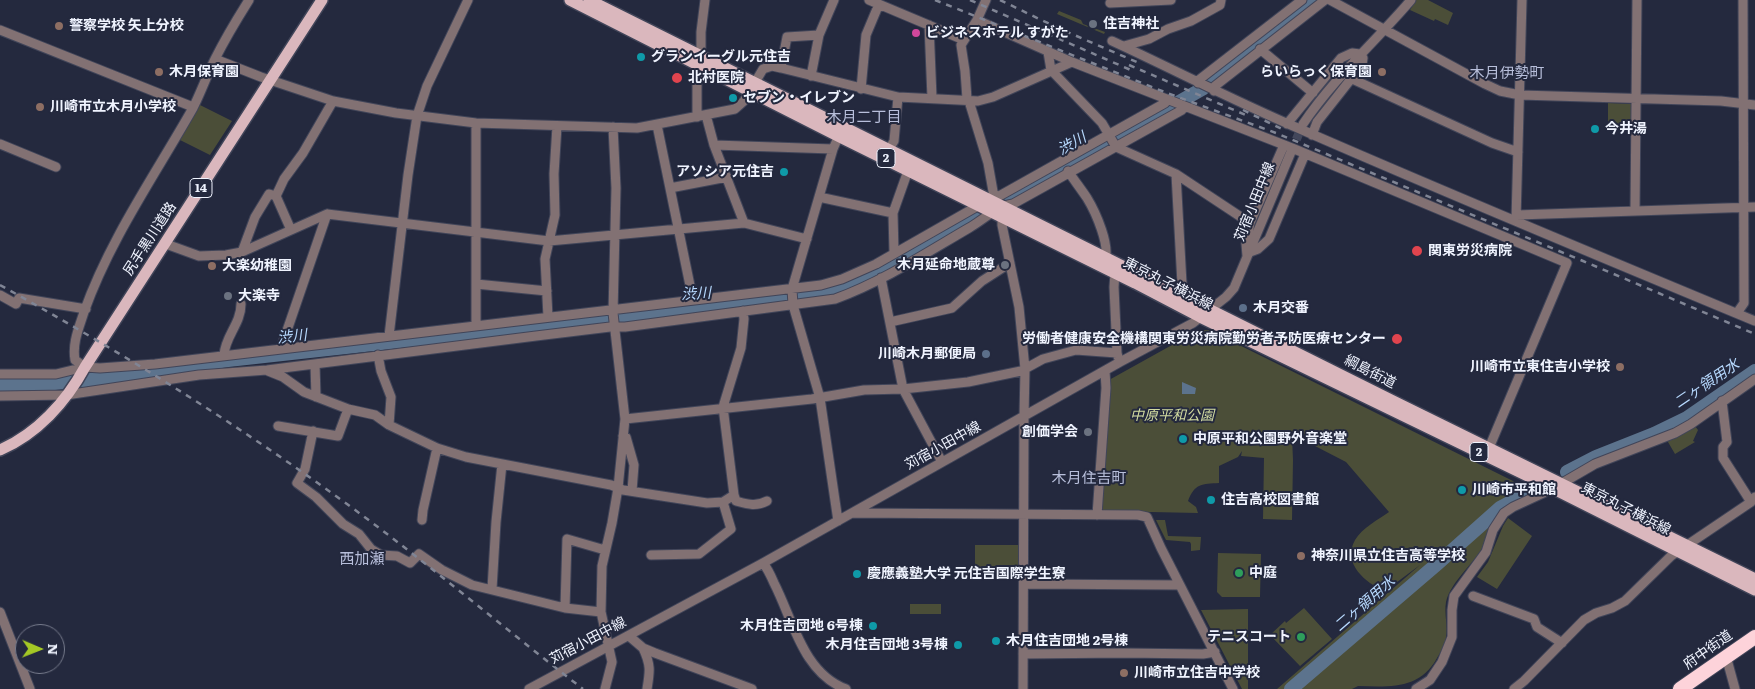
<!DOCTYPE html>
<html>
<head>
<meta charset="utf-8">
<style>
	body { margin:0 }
	#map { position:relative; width:1755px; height:689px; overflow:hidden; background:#24293e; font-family:Literata,serif }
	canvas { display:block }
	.north { position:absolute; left:15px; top:624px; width:50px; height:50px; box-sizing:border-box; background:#24293e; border:1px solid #767a8b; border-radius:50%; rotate:91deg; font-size:14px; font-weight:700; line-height:20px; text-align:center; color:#f0f4ff }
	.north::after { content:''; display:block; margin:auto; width:18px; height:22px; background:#a4c825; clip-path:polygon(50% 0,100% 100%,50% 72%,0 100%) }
</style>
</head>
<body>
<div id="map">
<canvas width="1755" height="689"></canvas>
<div class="north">N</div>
</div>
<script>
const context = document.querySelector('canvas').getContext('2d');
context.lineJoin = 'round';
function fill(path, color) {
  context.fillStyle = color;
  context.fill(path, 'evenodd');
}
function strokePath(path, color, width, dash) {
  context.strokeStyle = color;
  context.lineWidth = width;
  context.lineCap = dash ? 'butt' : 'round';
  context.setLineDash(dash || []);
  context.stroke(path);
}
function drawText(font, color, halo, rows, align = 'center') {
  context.font = font + ' Literata,"Noto Sans JP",serif';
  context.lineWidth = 4;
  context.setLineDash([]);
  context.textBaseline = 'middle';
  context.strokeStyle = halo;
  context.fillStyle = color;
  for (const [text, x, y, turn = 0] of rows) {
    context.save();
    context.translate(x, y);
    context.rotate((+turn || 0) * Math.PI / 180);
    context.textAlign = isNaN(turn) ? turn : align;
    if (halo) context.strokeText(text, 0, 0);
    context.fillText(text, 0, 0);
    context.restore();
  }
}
fill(new Path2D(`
	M1416 0H1428L1453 13 1448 25 1435 19 1434 21 1410 10Z
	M1059 11 1081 20 1083 24 1105 32 1104 34 1057 14Z
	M1608 103 1632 104V125L1608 124Z
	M198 104 232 121 210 155 178 139Z
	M1199 330H1209L1513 481 1532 496C1522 500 1509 504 1501 511 1490 520 1490 533 1484 545 1474 564 1451 581 1446 602 1444 613 1448 626 1446 637 1446 645 1441 651 1437 658 1420 689 1392 687 1358 686L1352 689H1277L1420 565 1385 591C1365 583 1342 563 1355 540 1362 528 1379 519 1389 512L1346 462 1288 432 1286 434H1284L1292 437 1293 460 1292 520 1263 519 1264 458 1241 456 1242 451 1238 457 1219 466V483C1202 484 1195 483 1188 501L1196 507 1198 513 1104 511 1102 509 1109 380Z
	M1695 426 1698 430 1693 441 1695 442 1675 454 1668 442 1669 438Z
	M1508 518 1532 536 1497 589 1477 577 1488 562 1503 526Z
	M1156 520H1165L1168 536 1201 537 1200 550 1191 551V544L1190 542 1166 540Z
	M975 545H1019V568H975Z
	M1218 553 1261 554 1260 597H1222L1217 592Z
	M910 604H941V614H910Z
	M1304 608 1332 639 1300 666 1270 635 1285 621 1286 623Z
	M1248 609V689H1242L1201 610Z`), '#4b4e38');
fill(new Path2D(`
	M1182 382 1196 388 1195 394H1182Z`), '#5c738d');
strokePath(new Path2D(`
	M0 385 44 384 107 378 228 360 672 311 680 313 733 307 739 302 769 300 836 290 867 279 1202 89 1311 0
	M1567 472 1596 457 1654 434 1687 418 1755 371
	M1291 689 1437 564 1500 508 1532 491`), '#5c738d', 14);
strokePath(new Path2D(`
	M1291 152 1303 124`), '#43475b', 9, [9, 4.5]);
const minor = new Path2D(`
	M869 0 964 40
	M986 0 977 20 961 45 965 71 967 99 969 101 988 163 994 197 997 200
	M1330 0 1485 84 1500 91 1520 95 1721 101 1755 105
	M1110 3 1171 0
	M977 20 1072 62 1292 148 1567 263 1489 448
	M929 25 932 98
	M0 30 193 107
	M1112 41C1175 70 1236 102 1300 129 1451 195 1603 258 1755 321
	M1124 46 1149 39 1168 29 1191 21 1220 5 1221 0
	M1260 49 1313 93
	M1048 52 1051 70 1102 123 1116 147 1176 174 1250 223
	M215 59 261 77 333 101 396 113 476 123 637 128 735 109 744 101 763 69 772 66 781 68 898 97 978 101 993 97 1072 62
	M781 68 787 37 819 35
	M811 76 819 35 834 0
	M1350 78 1492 143 1518 152
	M1198 83 1200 79 1302 0
	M861 89 866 35 879 4
	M1214 91 1215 86 1325 0
	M706 115 714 145 744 223
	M697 117V73L701 56V32L705 0
	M1287 124 1341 58 1352 53 1360 54
	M1303 124C1334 78 1375 42 1411 0
	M657 125 693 300
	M1312 135 1317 122 1362 65 1363 58 1360 54
	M0 144 56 167
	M714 145 833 149
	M886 154 894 141 898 97
	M1068 171C1074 180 1081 189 1087 198 1095 211 1112 248 1104 262
	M1176 174 1182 284 1177 300
	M670 188 727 177
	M819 197 893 213
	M1635 211 1637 0
	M1002 214V225L1019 307 1025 369 1024 417 1023 689
	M1517 215 1755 207
	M1516 220 1522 0
	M291 230 276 196 284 179 303 153 333 101
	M166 244 199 256 226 255 242 252 327 214 549 241 744 223 807 239
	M242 252 255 217 269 194 276 196
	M1250 252 1258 249 1269 239 1305 154
	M894 253 893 213 910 165
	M1247 256 1246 244 1250 223 1284 145
	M1115 273 1114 287 1117 353 1118 357
	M881 278 903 389 942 462
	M476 284 547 291
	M0 295 16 304 19 298 86 309
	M743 311 744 319 741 348 723 407 734 495 736 501C747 504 756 507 767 501
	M1737 313 1744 303 1743 0
	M548 317 545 259 555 215 554 174 557 126
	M890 322 952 308 982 281 1010 263
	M476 325V123
	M389 336 408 175 417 116 427 86 468 0
	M281 348 327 214
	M224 355C225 336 241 324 241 304
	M378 355 381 371 391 397 389 425
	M315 364 316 397
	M85 367 75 360C72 343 79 328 84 312 110 239 155 175 193 108 201 92 207 75 215 59 225 39 237 19 249 0
	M268 371 283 377 304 392 348 409 375 415 389 425 437 448 466 457 611 485 623 490 707 503 723 502 734 495
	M0 374H56L85 367 100 368 155 364 821 285 842 279 876 264 990 199 1001 195 1165 103 1167 100
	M0 396 66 395 199 375 267 370 536 336 610 327H625L835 299C882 282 926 253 969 228 983 220 997 206 1013 204L1182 110 1183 106
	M1722 401 1727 442 1723 447V458L1751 502
	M625 419 812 399 864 390 903 389 968 382 1021 371 1043 359 1076 350 1117 353
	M278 426 338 436 348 409
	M313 431 305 469 297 483 316 497 343 524 359 534 371 549 381 555 397 556 410 563 419 554 442 570 472 585 565 608 601 612
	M623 436 626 437 634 465 632 491
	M852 513 1138 515 1147 517 1161 548 1233 689
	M1097 515 1106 388 1105 371
	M422 520 423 510 437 448
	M838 521 820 398 793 305 792 289 833 149 841 131
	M651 555 699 554 731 529 723 502
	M763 563C768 569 771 576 774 583 793 620 803 673 846 689
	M1024 584 1179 585
	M492 589 496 522 502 464
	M1473 596 1534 619 1537 627 1562 643
	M565 608 567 539 605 550
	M0 612 30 689
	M629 636 643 648 655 653 752 689
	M643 648C651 665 650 671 647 689
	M1023 654 1124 653 1203 654 1215 652
	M1726 656 1735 689
	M529 689 763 563 1120 362 1193 323 1226 297 1234 288 1291 152
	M605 689 612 662 601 612 602 566 612 523 618 488 625 419 613 313 616 188 613 127
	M1416 689 1430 680 1442 662 1452 637V610L1454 596 1486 552 1493 530 1504 513 1513 507 1552 489 1595 464 1675 433 1691 424 1755 379
	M1514 689 1524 681 1584 620 1596 613 1612 608 1625 601 1671 556 1751 502 1755 497`);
const major = new Path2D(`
	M570 0 838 136 1135 283 1200 317 1534 479 1755 590
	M589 0 1393 401 1755 579
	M0 450C37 434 66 402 85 367L322 0`);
const highway = new Path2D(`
	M1680 689 1755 637`);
strokePath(minor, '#414559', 11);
strokePath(major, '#414559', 14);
strokePath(highway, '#414559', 16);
strokePath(minor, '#827173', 9);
strokePath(major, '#dab7bd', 11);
strokePath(highway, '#fdd3da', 14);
strokePath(new Path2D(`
	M935 0 1167 93 1276 133 1583 261 1755 334
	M970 0 1133 71
	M1000 0 1058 28 1139 63
	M1129 65 1248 116
	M1243 110 1282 129
	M0 285C121 352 239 425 351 507 430 565 505 629 583 689`), '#808595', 2.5, [6, 6]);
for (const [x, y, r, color] of [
	[1093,24,5,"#6b7280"],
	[59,26,5,"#8d6e63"],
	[916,33,5,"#d1479c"],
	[641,57,5,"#0f9aa8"],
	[159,72,5,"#8d6e63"],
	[1382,72,5,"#8d6e63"],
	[677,78,6,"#e0444e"],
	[733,98,5,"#0f9aa8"],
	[40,107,5,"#8d6e63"],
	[1595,129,5,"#0f9aa8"],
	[784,172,5,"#0f9aa8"],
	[1417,251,6,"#e0444e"],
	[1005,265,5,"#6b7280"],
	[212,266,5,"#8d6e63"],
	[228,296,5,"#6b7280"],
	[1243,308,5,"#5c6f8a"],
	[1397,339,6,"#e0444e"],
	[986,354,5,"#5c6f8a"],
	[1620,367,5,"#8d6e63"],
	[1088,432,5,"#6b7280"],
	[1183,439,5,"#0f9aa8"],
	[1462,490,5,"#0f9aa8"],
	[1211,500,5,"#0f9aa8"],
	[1301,556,5,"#8d6e63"],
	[1239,573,5,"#2e9e5b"],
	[857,574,5,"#0f9aa8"],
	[873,626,5,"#0f9aa8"],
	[1301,637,5,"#2e9e5b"],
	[996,641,5,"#0f9aa8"],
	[958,645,5,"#0f9aa8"],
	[1124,673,5,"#8d6e63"]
]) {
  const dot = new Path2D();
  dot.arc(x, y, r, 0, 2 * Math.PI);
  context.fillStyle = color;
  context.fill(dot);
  strokePath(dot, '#24293e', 2);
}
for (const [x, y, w] of [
	[886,158,18],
	[201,188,22],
	[1479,452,18]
]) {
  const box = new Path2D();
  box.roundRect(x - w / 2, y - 9.5, w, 19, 4);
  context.fillStyle = '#24293e';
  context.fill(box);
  strokePath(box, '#f0f4ff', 1);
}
drawText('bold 12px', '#f0f4ff', null, [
	["2",886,158],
	["14",201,188],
	["2",1479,452]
]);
drawText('bold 14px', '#f0f4ff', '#24293e', [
	["住吉神社",1103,24],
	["警察学校 矢上分校",69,26],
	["ビジネスホテル すがた",926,33],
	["グランイーグル元住吉",651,57],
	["木月保育園",169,72],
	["らいらっく保育園",1372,72,"right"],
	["北村医院",688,78],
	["セブン・イレブン",743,98],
	["川崎市立木月小学校",50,107],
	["今井湯",1605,129],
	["アソシア元住吉",774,172,"right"],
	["関東労災病院",1428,251],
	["木月延命地蔵尊",995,265,"right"],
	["大楽幼稚園",222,266],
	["大楽寺",238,296],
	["木月交番",1253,308],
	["労働者健康安全機構関東労災病院勤労者予防医療センター",1386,339,"right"],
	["川崎木月郵便局",976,354,"right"],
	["川崎市立東住吉小学校",1610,367,"right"],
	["創価学会",1078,432,"right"],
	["中原平和公園野外音楽堂",1193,439],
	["川崎市平和館",1472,490],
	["住吉高校図書館",1221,500],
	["神奈川県立住吉高等学校",1311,556],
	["中庭",1249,573],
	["慶應義塾大学 元住吉国際学生寮",867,574],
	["木月住吉団地 6号棟",863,626,"right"],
	["テニスコート",1291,637,"right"],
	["木月住吉団地 2号棟",1006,641],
	["木月住吉団地 3号棟",948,645,"right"],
	["川崎市立住吉中学校",1134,673]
], 'left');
drawText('14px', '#f0f4ff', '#24293e', [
	["苅宿小田中線",1255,202,-68],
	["尻手黒川道路",150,239,-57],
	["東京丸子横浜線",1168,284,27],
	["綱島街道",1370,372,27],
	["苅宿小田中線",943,446,-29],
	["東京丸子横浜線",1626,509,27],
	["苅宿小田中線",588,641,-28],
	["府中街道",1708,650,-35]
]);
drawText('italic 14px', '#d3dca1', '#24293e', [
	["中原平和公園",1172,416]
]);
drawText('15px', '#b8bfdb', '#24293e', [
	["木月伊勢町",1507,74],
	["木月二丁目",864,118],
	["木月住吉町",1089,479],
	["西加瀬",362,560]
]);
drawText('italic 15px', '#b6d8fd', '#24293e', [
	["渋川",1072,144,-30],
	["渋川",696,294,-3],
	["渋川",292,337,-6],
	["二ヶ領用水",1707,384,-34],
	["二ヶ領用水",1365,604,-41]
]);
</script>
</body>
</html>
